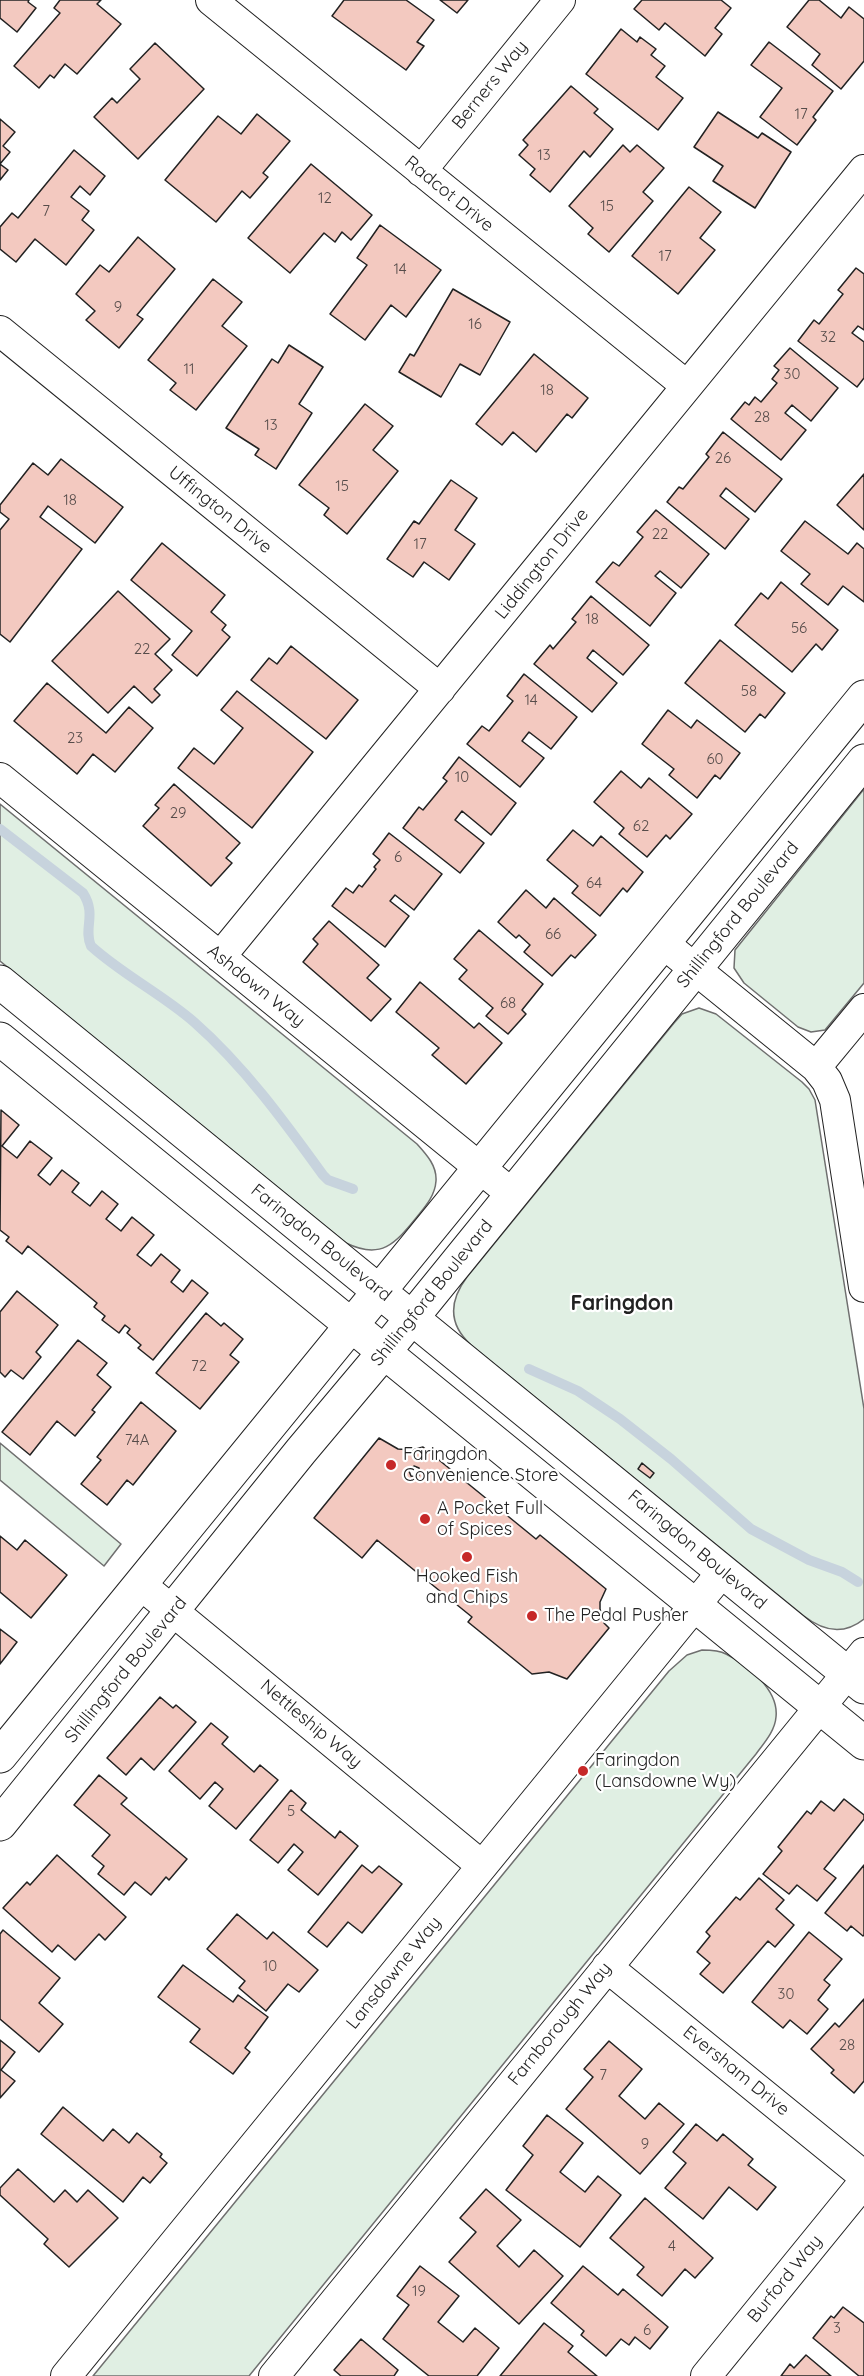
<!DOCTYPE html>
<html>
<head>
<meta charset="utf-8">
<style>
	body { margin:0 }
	canvas { display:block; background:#fff }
</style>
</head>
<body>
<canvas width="864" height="2376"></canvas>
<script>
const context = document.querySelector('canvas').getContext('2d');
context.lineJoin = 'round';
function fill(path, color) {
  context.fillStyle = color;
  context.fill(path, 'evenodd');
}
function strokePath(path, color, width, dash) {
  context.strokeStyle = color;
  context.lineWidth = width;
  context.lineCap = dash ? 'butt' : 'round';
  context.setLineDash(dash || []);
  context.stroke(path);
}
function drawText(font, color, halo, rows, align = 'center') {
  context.font = font + ' Quicksand,sans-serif';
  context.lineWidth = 4.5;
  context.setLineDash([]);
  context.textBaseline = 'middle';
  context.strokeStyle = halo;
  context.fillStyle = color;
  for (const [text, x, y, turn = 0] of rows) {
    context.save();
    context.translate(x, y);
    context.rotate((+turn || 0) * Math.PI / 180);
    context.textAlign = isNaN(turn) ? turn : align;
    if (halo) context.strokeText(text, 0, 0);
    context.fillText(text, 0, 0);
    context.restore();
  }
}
const green = new Path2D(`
	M864 789V983L825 1030 811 1032 798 1027 744 983 734 968 735 950Z
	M0 804 417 1144C427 1155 437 1166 436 1181 435 1196 425 1207 416 1218 395 1244 381 1260 346 1243L0 961Z
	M699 1008 716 1014 802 1082 809 1089 815 1100 864 1409V1619C844 1635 823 1631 804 1616L471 1345C448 1324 449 1301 467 1277L674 1023 682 1014Z
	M0 1443 121 1544 104 1566 0 1480Z
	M702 1650C710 1650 719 1650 726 1654 748 1665 779 1690 776 1717 775 1731 764 1743 756 1754L249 2376H93L669 1671 687 1655Z`);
fill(green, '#e0efe3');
strokePath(green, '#6f6f6f', 1.5);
strokePath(new Path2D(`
	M0 829 83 893C97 915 83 928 91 946 123 975 162 994 194 1022 244 1066 284 1121 323 1175L328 1180 353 1189
	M529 1369 578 1391 620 1419 671 1459 751 1529 809 1560 842 1572 858 1582`), '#c7d3dd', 10);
const building = new Path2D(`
	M0 0H29L28 2 36 8 17 32 0 18Z
	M60 0H101L97 4 121 24 77 74 65 64 54 78 50 75 39 88 14 66 60 13 54 8Z
	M344 0H406L434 20 417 42 424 46 406 70 332 16Z
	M440 0H468L457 13Z
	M642 0H721L731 8 715 28 722 34 705 56 665 23 659 30 634 9Z
	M809 0H819L841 18 849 7 864 19V61L841 89 812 65 820 54 787 27Z
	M621 29 637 42 640 37 656 49 651 55 665 66 656 77 683 98 658 130 586 74Z
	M769 42 833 91 813 117 816 120 797 145 760 117 782 88 751 65Z
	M155 43 204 89 138 159 94 117 112 98 117 103 140 79 130 69Z
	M571 86 598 109 594 113 613 129 590 157 584 151 550 192 530 175 535 169 519 155 528 145 523 140Z
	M718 112 758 138 762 133 791 152 755 208 713 181 723 166 694 147Z
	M257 114 290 141 263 173 268 177 250 198 242 191 216 222 165 180 218 116 241 134Z
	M0 119 15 132 3 146 10 152 0 164 8 170 0 180Z
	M623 145 630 152 637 145 664 168 643 192 653 201 609 252 588 234 593 228 569 206Z
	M74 150 105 176 90 195 80 186 71 197 89 211 82 220 94 230 66 265 35 239 16 262 0 249V227L12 213 18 218Z
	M311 164 372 215 351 240 342 232 335 242 324 233 290 273 248 238Z
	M689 187 721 212 700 238 715 250 678 294 632 256Z
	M380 225 441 270 406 317 391 305 365 340 330 314 367 265 357 258Z
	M138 237 175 269 137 315 143 319 119 348 86 320 95 311 76 294 100 265 109 272Z
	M856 268 864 274V330L858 326 852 333 864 342V378L857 387 798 341 814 320 819 324 843 294 838 290Z
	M213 279 242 302 222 326 247 346 196 410 170 390 176 383 148 360Z
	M453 289 510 322 480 375 460 364 441 397 399 372 410 354 414 356Z
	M289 345 323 367 299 404 312 413 276 469 255 455 259 449 226 428 272 359 278 363Z
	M790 348 838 388 811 421 792 405 785 413 806 430 781 460 731 419 745 402 749 405 755 397 761 402 777 383 772 379 779 370 774 366Z
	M534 354 588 398 572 418 567 414 536 452 513 432 502 445 476 424Z
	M365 404 393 426 373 450 398 471 347 534 324 515 329 508 299 485Z
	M723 432 782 479 755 512 726 488 720 496 749 519 725 549 667 502 679 487 683 489 709 457 706 454Z
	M61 459 123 507 95 543 48 506 40 517 82 549 10 642 0 634V530L9 519 0 512V505L33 463 48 475Z
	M864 474V530L837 505Z
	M451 480 477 498 455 530 475 544 449 580 424 562 413 577 387 559 414 521 419 524Z
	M656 510 709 554 681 588 660 571 655 576 676 593 650 626 596 582 613 562 619 566 643 537 637 532Z
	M805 521 848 554 857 543 864 549V602L843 586 828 605 801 584 810 574 781 551Z
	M162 543 225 595 211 612 226 625 222 630 230 637 197 676 172 655 192 631 131 580Z
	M781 582 838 630 822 650 816 644 792 672 735 625 761 593 768 599Z
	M118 591 170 639 155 654 172 670 154 689 160 695 152 703 134 686 108 713 52 661Z
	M591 596 649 645 623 675 593 650 587 658 617 683 592 712 534 664 550 645 553 649 576 622 572 619Z
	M720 640 785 693 765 718 760 714 745 732 685 683Z
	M291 646 358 700 326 739 251 680 269 658 277 664Z
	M524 674 577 717 551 749 529 732 522 741 544 758 520 787 467 744 482 726 489 731 513 701 507 696Z
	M47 683 106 733 129 707 153 728 115 772 93 754 77 774 14 721Z
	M237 691 313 752 252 828 178 768 194 748 214 764 243 728 221 710Z
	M668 710 691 728 697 720 740 753 720 779 715 775 697 798 669 775 674 769 642 744Z
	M459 757 516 803 491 835 462 811 455 820 484 843 460 873 403 828 419 807 423 810 447 781 443 778Z
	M621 771 641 788 649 778 692 814 670 839 666 835 647 857 619 834 624 828 594 802Z
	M174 784 240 843 226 858 232 863 211 886 143 826 159 808 155 805Z
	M573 830 593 846 601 836 643 872 627 892 623 888 600 916 572 893 578 886 547 860Z
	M389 833 442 874 414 910 395 895 390 901 409 916 385 947 332 906 346 888 353 893 359 885 362 887 376 869 374 867 380 860 373 854Z
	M526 890 546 908 554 898 596 935 575 958 571 955 552 976 524 952 530 945 519 935 516 938 498 922Z
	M329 921 379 965 367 978 391 999 371 1021 303 962 318 944 313 939Z
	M479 930 543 984 522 1010 526 1014 508 1034 486 1016 493 1008 459 979 467 970 454 959Z
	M420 982 474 1028 479 1023 502 1043 466 1084 432 1055 439 1048 396 1012Z
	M1 1110 19 1125 2 1146 17 1158 30 1141 52 1158 38 1175 50 1185 62 1170 79 1183 72 1192 90 1206 102 1191 118 1204 106 1219 121 1231 132 1217 154 1235 137 1255 151 1266 161 1254 180 1270 171 1282 183 1292 192 1280 208 1293 153 1360 138 1348 141 1345 127 1333 130 1329 125 1325 119 1333 102 1320 105 1316 94 1307 97 1303 28 1246 22 1254 6 1241 9 1237 0 1230Z
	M17 1291 58 1325 36 1352 41 1357 23 1379 11 1370 5 1377 0 1372V1312Z
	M206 1313 221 1326 224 1323 243 1339 230 1355 239 1362 200 1409 156 1373Z
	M78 1340 107 1363 97 1375 111 1387 92 1410 95 1412 75 1436 57 1421 30 1455 2 1432Z
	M141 1402 176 1431 133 1485 127 1480 107 1505 81 1484 101 1460 97 1457Z
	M379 1438 398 1449 412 1450 423 1447 536 1539 540 1535 606 1589 600 1602V1609L604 1623 609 1628 567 1679 549 1672 532 1674 468 1622 472 1617 377 1540 362 1558 314 1518ZM414 1466 419 1468 420 1471 419 1475 415 1477 411 1476 409 1471Z
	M642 1463 654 1473 650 1478 638 1469Z
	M0 1536 17 1550 25 1540 67 1575 31 1618 0 1592Z
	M0 1629 17 1642 0 1664Z
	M160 1697 173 1708 176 1705 196 1722 154 1770 141 1758 126 1775 107 1758Z
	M211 1723 228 1737 222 1744 254 1772 260 1765 278 1780 236 1829 209 1806 223 1789 215 1782 200 1799 169 1771Z
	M99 1775 127 1798 121 1804 187 1859 169 1880 166 1877 151 1895 135 1882 124 1895 98 1874 104 1866 92 1856 110 1835 74 1805Z
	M291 1790 306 1803 301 1810 335 1838 340 1831 358 1846 318 1895 288 1870 303 1852 294 1844 278 1863 250 1840Z
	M844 1799 864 1815V1819L824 1869 836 1878 817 1901 797 1885 789 1894 763 1874 782 1851 778 1847 807 1811 811 1814 821 1801 834 1811Z
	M57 1855 126 1917 105 1940 99 1934 75 1960 58 1945 52 1952 3 1908 27 1882 30 1885Z
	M362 1865 372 1873 379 1866 402 1884 362 1933 348 1922 327 1947 308 1932Z
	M864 1865V1935L863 1936 851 1926 847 1931 825 1913Z
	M759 1878 784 1900 776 1909 794 1925 775 1947 768 1941 723 1993 700 1974 710 1963 697 1952 710 1936 706 1932 736 1897 740 1900Z
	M237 1914 267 1939 273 1932 318 1970 299 1992 288 1984 266 2011 239 1988 245 1981 207 1949Z
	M3 1930 60 1978 39 2003 63 2024 39 2052 0 2019V1934Z
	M809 1932 842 1959 824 1980 830 1985 818 2000 828 2009 807 2034 790 2020 783 2028 752 2002Z
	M183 1965 233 2002 238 1995 268 2017 245 2048 250 2052 233 2074 190 2042 200 2029 158 1997Z
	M864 1999V2081L854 2093 831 2073 834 2070 811 2049 835 2023 839 2027Z
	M0 2040 15 2052 1 2070 15 2081 0 2098Z
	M609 2041 642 2069 619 2096 645 2119 659 2103 684 2124 640 2174 566 2109 593 2077 584 2069Z
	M63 2107 103 2141 113 2129 129 2143 137 2133 162 2154 160 2157 167 2163 150 2183 143 2177 123 2202 41 2134Z
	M547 2115 583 2143 560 2172 585 2192 598 2176 621 2195 580 2247 506 2190 533 2155 523 2146Z
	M696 2124 717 2141 723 2134 753 2159 748 2165 776 2187 757 2210 729 2187 703 2219 665 2188 686 2163 673 2152Z
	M18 2169 54 2202 65 2190 77 2202 88 2190 118 2218 69 2267 44 2244 48 2239 0 2195V2188Z
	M486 2189 521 2220 497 2246 519 2267 534 2250 563 2276 519 2324 449 2262 476 2232 460 2218Z
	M645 2198 713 2258 695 2278 685 2269 662 2296 637 2275 644 2267 610 2238Z
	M420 2266 459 2296 438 2322 463 2342 475 2328 499 2348 477 2376H429L383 2339 409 2305 397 2296Z
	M583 2266 618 2295 623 2289 668 2327 650 2349 635 2337 629 2345 621 2339 606 2356 581 2335 584 2331 551 2303Z
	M843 2307 864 2323V2376H859L813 2338 831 2316 834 2318Z
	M544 2323 573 2346 568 2352 597 2376H500Z
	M361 2339 398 2370 394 2376H341L334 2370Z
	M806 2355 831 2376H781L790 2364 794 2368Z`);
fill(building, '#f3c9c0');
strokePath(building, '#222', 1.5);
const street = new Path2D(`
	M211 0 687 386
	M421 171 560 0
	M0 331 440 689
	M0 778 512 1194
	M663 943 816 1067 864 1009
	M220 957 864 170
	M816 1067 827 1081 835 1100 864 1287
	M140 1584 481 1865
	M607 1967 864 2176
	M66 2376 723 1571
	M274 2376 864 1653
	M706 2376 864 2182`);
const secondary = new Path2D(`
	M0 982 864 1687
	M0 1039 864 1743
	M0 1756 864 697
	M0 1824 301 1451 385 1351 864 761`);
strokePath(street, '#222', 32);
strokePath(secondary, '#222', 35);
strokePath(street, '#fff', 30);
strokePath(secondary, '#fff', 33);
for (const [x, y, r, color] of [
	[391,1465,6,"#c62828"],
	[425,1519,6,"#c62828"],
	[467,1557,6,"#c62828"],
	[532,1616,6,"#c62828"],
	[583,1771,6,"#c62828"]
]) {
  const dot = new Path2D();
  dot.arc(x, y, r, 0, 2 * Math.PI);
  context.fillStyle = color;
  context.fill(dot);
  strokePath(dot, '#fff', 2);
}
drawText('15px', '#564c4a', null, [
	["17",801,114],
	["13",544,155],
	["12",325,198],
	["15",607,206],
	["7",46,211],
	["17",665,256],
	["14",400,269],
	["9",118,307],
	["16",475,324],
	["32",828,337],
	["11",189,369],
	["30",792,374],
	["18",547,390],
	["28",762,417],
	["13",271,425],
	["26",723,458],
	["15",342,486],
	["18",70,500],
	["22",660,534],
	["17",420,544],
	["18",592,619],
	["56",799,628],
	["22",142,649],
	["58",749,691],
	["14",531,700],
	["23",75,738],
	["60",715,759],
	["10",462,777],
	["29",178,813],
	["62",641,826],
	["6",398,857],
	["64",594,883],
	["66",553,934],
	["68",508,1003],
	["72",199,1366],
	["74A",137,1440],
	["5",291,1811],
	["10",270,1966],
	["30",786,1994],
	["28",847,2045],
	["7",603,2075],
	["9",645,2144],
	["4",672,2246],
	["19",419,2291],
	["3",837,2328],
	["6",647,2330]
]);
drawText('18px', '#222', '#fff', [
	["Berners Way",490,85,-51],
	["Radcot Drive",449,194,39],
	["Uffington Drive",220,510,39],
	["Liddington Drive",542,564,-51],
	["Shillingford Boulevard",738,915,-51],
	["Ashdown Way",256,986,39],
	["Faringdon Boulevard",321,1243,39],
	["Shillingford Boulevard",432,1293,-51],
	["Faringdon Boulevard",697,1550,40],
	["Shillingford Boulevard",126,1670,-51],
	["Nettleship Way",311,1724,40],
	["Lansdowne Way",394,1973,-51],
	["Farnborough Way",560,2024,-51],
	["Eversham Drive",736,2071,39],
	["Burford Way",785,2279,-51]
]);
drawText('18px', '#222', '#fff', [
	["Faringdon",403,1455],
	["Convenience Store",403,1476],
	["A Pocket Full",437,1509],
	["of Spices",437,1530],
	["Hooked Fish",467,1577,"center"],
	["and Chips",467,1598,"center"],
	["The Pedal Pusher",544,1616],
	["Faringdon",595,1761],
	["(Lansdowne Wy)",595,1782]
], 'left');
drawText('bold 21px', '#222', '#fff', [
	["Faringdon",622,1304]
]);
</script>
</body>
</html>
